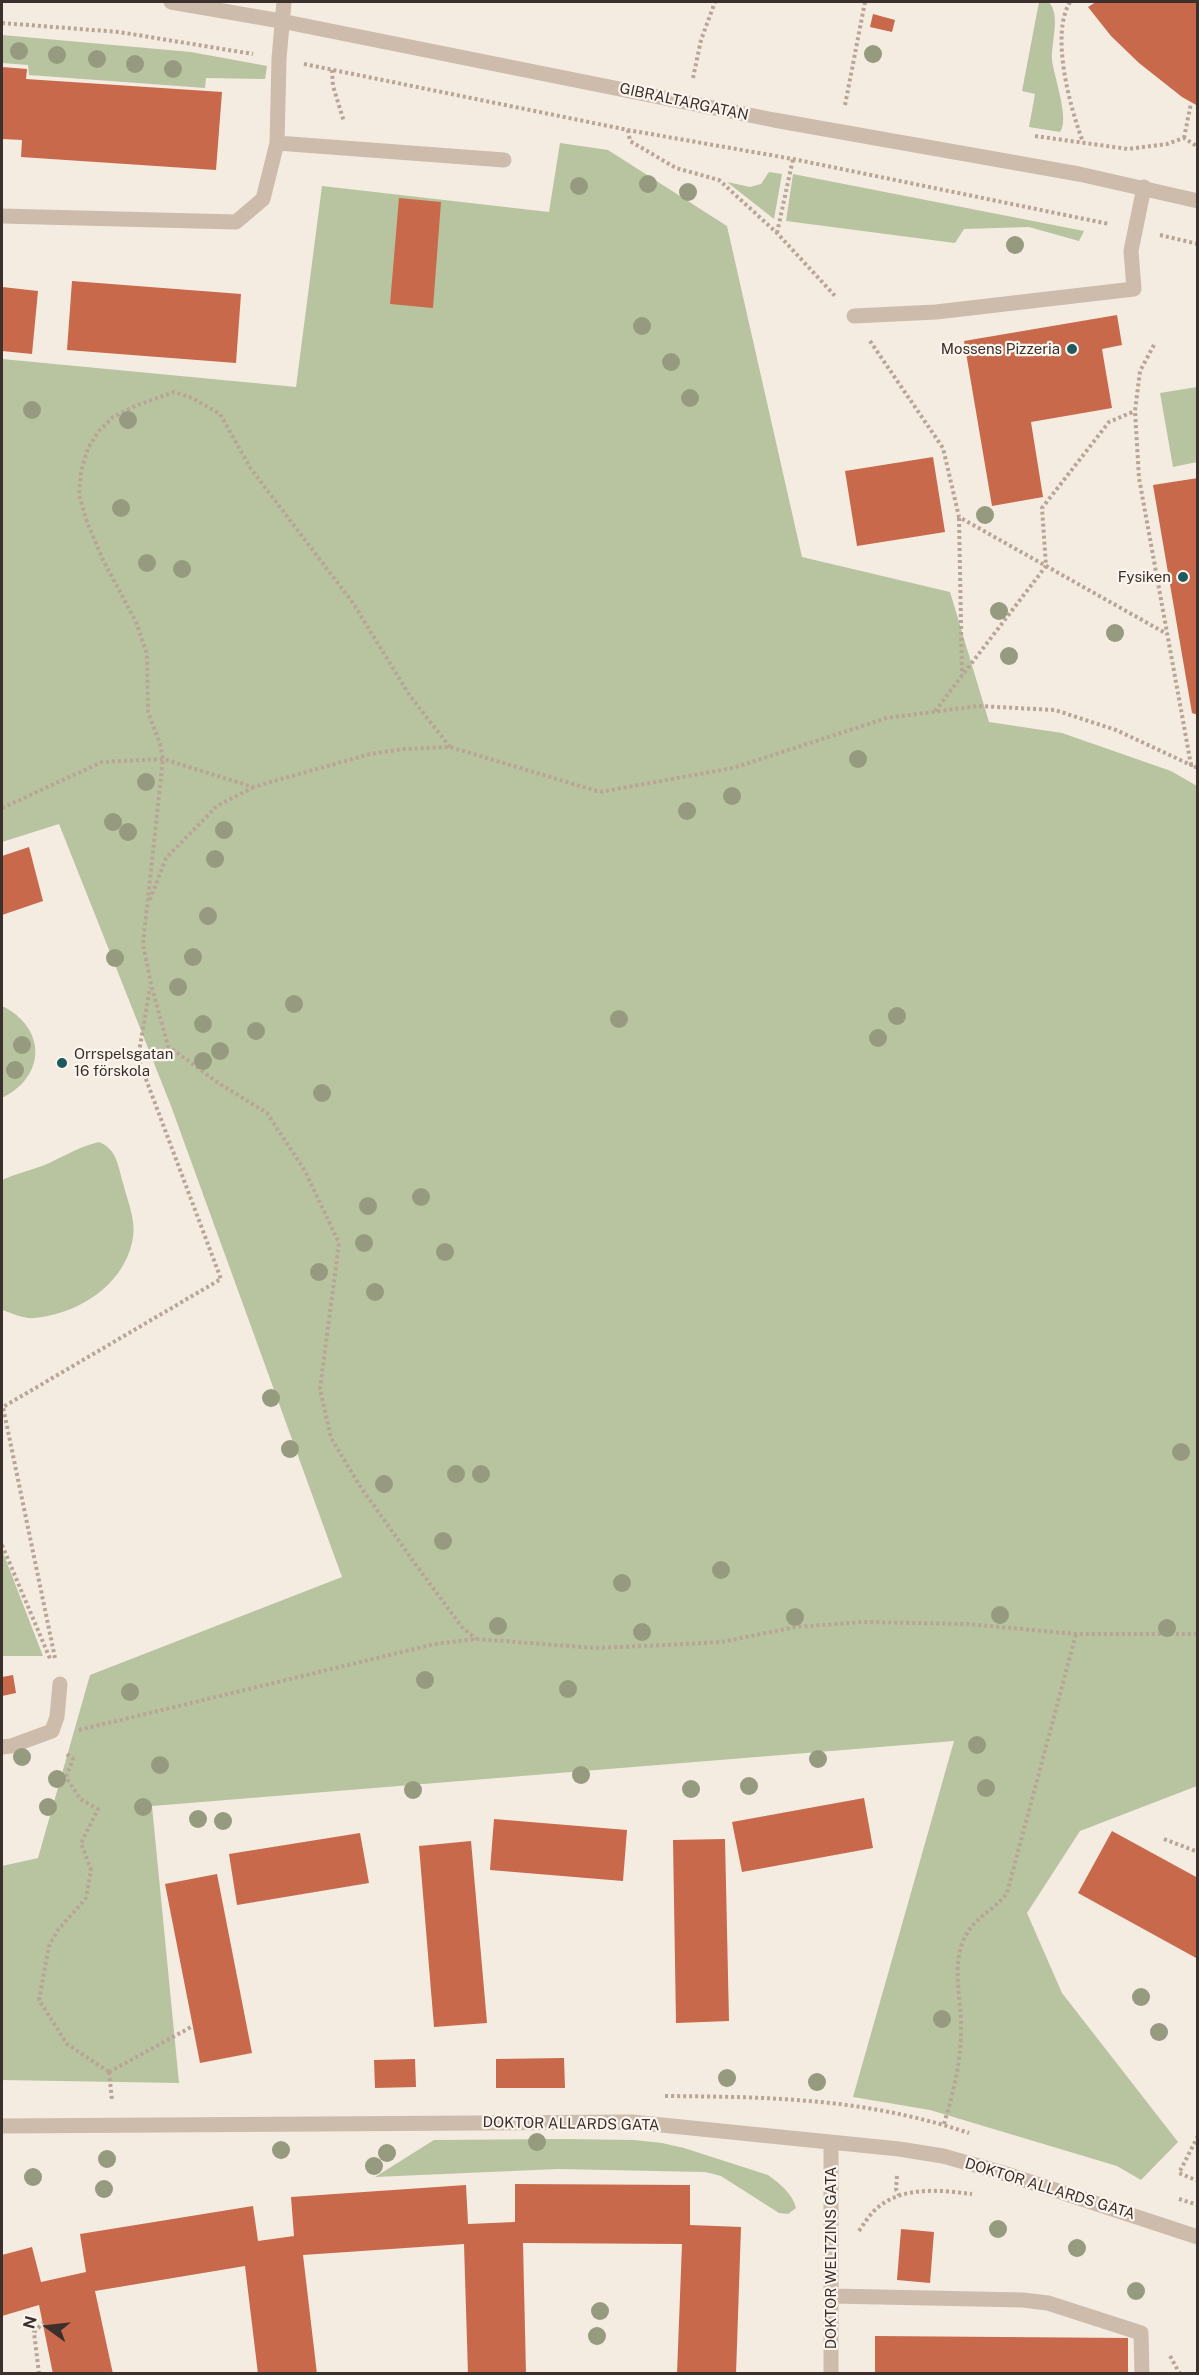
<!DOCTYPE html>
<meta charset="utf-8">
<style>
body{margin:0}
#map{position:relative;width:1199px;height:2375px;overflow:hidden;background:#f4ebe1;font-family:"Public Sans",sans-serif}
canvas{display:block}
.frame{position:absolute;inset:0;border:3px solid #3b302b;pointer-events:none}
.north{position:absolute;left:18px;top:2297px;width:60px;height:60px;-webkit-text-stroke:4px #fbf5ee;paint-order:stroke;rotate:285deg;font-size:16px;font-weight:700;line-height:24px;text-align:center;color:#3b302b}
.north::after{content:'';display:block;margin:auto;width:21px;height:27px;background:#3b302b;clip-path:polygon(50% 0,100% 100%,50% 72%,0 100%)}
</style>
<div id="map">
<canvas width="1199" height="2375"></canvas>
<div class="frame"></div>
<div class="north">N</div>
</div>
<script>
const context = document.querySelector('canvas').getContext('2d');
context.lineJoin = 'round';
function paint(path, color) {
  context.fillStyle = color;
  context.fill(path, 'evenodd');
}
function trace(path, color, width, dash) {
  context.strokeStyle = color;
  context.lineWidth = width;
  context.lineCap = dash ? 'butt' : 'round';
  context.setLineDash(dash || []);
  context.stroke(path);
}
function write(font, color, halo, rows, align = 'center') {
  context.font = font + ' "Public Sans",sans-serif';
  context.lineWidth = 4.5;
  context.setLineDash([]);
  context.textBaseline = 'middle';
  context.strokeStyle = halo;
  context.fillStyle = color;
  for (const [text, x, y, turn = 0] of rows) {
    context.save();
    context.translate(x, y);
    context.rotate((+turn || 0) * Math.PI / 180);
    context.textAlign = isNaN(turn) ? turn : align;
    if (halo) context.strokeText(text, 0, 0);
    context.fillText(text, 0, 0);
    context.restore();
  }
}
const green = new Path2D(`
 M1039,2H1049C1061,17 1051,41 1052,60C1054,77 1070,120 1060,132L1029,127L1035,94L1022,91Z
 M2,35L191,52L267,66L265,79L206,78L205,88L29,75L28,65L2,63Z
 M560,143L608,150L727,226L802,557L950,592L989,722L1062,733L1171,771L1197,786V1786L1080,1831L1027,1913L1062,1993L1178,2142L1141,2180L1117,2166L930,2110L853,2097L954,1741L152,1806L179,2083L2,2080V1866L38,1858L90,1675L342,1577L171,1106L59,824L2,842V359L296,387L322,186L549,212Z
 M769,172L782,174L774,219L727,182L750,187L761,184Z
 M793,174L1084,231L1079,241L1029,227L964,229L955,243L786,221Z
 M1197,387V462L1173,467L1160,393Z
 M2,1006C46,1027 47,1076 2,1098Z
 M99,1142C117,1149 118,1166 123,1183C127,1199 136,1220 133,1237C126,1284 79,1314 34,1318C25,1319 13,1314 3,1310L2,1308V1180C15,1174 28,1171 42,1166C62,1158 77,1147 99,1142Z
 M2,1550L43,1656H2Z
 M563,2139L634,2140L662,2143L684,2148L768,2175C779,2183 793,2194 796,2208L788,2214L779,2213L721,2176L705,2172L558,2169L375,2177L434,2140Z`);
const building = new Path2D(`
 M1096,2H1198V106L1182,97L1139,63L1111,36L1088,7Z
 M873,14L895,20L892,32L870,27Z
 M2,67L27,69L26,79L222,92L216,170L21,157L22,140L2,139Z
 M399,198L441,202L433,308L390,304Z
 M72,281L241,294L236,363L67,350Z
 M2,287L38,291L32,354L2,351Z
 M1117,315L1122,345L1102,349L1112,408L1031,422L1043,497L992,506L964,341Z
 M933,457L945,532L857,546L845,471Z
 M1198,478V715L1192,713L1153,485Z
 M29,847L43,901L2,915V856Z
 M13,1675L16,1693L2,1696V1677Z
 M864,1798L873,1848L742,1872L732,1822Z
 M494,1819L627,1830L623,1881L490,1870Z
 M1112,1831L1198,1878V1959L1078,1893Z
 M360,1833L369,1883L237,1905L229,1854Z
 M725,1839L729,2021L676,2023L673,1840Z
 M471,1841L487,2023L434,2027L419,1846Z
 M217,1874L252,2053L200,2063L165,1884Z
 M564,2058L565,2088H496V2059Z
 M415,2059L416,2087L375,2088L374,2060Z
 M515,2184L690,2185V2225L741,2227L736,2374H677L682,2244L523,2243L526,2374H468L464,2244L303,2255L317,2374H258L245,2266L95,2291L113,2374H53L39,2305L2,2316V2255L32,2247L41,2282L86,2272L80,2234L253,2206L258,2241L294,2236L291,2197L466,2185L468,2224L515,2222Z
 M901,2229L934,2232L930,2283L897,2280Z
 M875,2336L1128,2338V2374H875Z`);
const path = new Path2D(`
 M1070,2C1050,34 1070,108 1083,142
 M2,23L119,32L253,54
 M304,64L628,130L793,159L1109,224
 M332,70L333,86L344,122
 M693,78L701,40L715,2
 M845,105L865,2
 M628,130L630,141L676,168L719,180L777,233L836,297
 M1035,136L1128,149L1167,144L1184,138L1198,147
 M1184,138L1191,103
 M777,233L793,159
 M1160,235L1198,244
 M870,341L943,448L959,517L1167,634
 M1154,345L1140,371L1135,411L1139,478L1191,765L1198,768
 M959,518L962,675
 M935,711L1046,566L1042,508L1109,422L1135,411
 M450,747L410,696L353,603L251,469L220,414L192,398L174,392L135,406L113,417L99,431L88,448L81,471L79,495L87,522L103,560L136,622L147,654L148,712L160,744L163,759L143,944L151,984L168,1046L220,1084L267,1113L305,1171L339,1243L320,1389L331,1438L360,1486L416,1565L462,1627L476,1639
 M2,808L102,762L163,759L253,787L370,754L403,749L450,747L600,792L733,768L887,718L978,706L1055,710L1116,730L1191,765L1198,764
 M150,900L166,858L217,806L252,788
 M2,1545L51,1661
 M55,1658L3,1407L221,1279L138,1058L150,987
 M79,1730L435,1644L476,1639L595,1648L667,1645L721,1642L796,1627L862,1622L968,1624L1076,1634H1198
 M67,1754L73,1759L66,1777L80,1799L98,1809L81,1843L91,1870L86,1898L58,1930L49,1946L39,2000L67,2044L109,2072
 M1164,1839L1198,1852
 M109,2072L193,2026
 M109,2072L112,2100
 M665,2096C773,2097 864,2098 969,2133
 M944,2124C953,2093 961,2063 961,2030C962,1999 950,1964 966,1935C976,1916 995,1910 1007,1893L1076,1634
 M1198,2136L1179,2173L1198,2181
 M897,2176L896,2189L899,2195
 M1179,2199L1198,2205
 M859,2231C864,2224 868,2217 873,2212C899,2185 939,2190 972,2194
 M1170,2356L1180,2374
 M39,2374L34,2332L43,2323`);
const minor = new Path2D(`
 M171,2L281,21L774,120L1079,174L1198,201
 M277,143L504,160
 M2,216L236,222L263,199L277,143L279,59L284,2
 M854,316L936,312L1134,289L1131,251L1144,187
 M2,1747L11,1746L52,1731L57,1717L60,1684
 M2,2126L632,2122L899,2149L943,2156L1000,2172L1198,2237
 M832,2296L1023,2300L1048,2303L1141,2333L1142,2374
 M831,2374V2142`);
const trees = [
 [19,51],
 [873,54],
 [57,55],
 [97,59],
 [135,64],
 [173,69],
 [648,184],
 [579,186],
 [688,192],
 [1015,245],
 [642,326],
 [671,362],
 [690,398],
 [32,410],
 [128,420],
 [121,508],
 [985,515],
 [147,563],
 [182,569],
 [999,611],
 [1115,633],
 [1009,656],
 [858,759],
 [146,782],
 [732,796],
 [687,811],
 [113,822],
 [224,830],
 [128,832],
 [215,859],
 [208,916],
 [193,957],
 [115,958],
 [178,987],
 [294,1004],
 [897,1016],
 [619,1019],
 [203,1024],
 [256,1031],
 [878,1038],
 [22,1045],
 [220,1051],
 [203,1061],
 [15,1070],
 [322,1093],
 [421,1197],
 [368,1206],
 [364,1243],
 [445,1252],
 [319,1272],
 [375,1292],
 [271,1398],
 [290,1449],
 [1181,1452],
 [456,1474],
 [481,1474],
 [384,1484],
 [443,1541],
 [721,1570],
 [622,1583],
 [1000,1615],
 [795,1617],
 [498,1626],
 [1167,1628],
 [642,1632],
 [425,1680],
 [568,1689],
 [130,1692],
 [977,1745],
 [22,1757],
 [818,1759],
 [160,1765],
 [581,1775],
 [57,1779],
 [749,1786],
 [986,1788],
 [691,1789],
 [413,1790],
 [48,1807],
 [143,1807],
 [198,1819],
 [223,1821],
 [1141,1997],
 [942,2019],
 [1159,2032],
 [727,2078],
 [817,2082],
 [537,2142],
 [281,2150],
 [387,2153],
 [107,2159],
 [374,2166],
 [33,2177],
 [104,2189],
 [998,2229],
 [1077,2248],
 [1136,2291],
 [600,2311],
 [597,2336]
];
const markers = [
 [1072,349,6,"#1f5a5e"],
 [1183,577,6,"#1f5a5e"],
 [62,1063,6,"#1f5a5e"]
];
const streetNames = [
 ["GIBRALTARGATAN",684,102,12],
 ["DOKTOR ALLARDS GATA",571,2124,1],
 ["DOKTOR ALLARDS GATA",1050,2189,17],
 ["DOKTOR WELTZINS GATA",831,2258,-90]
];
const poiNames = [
 ["Mossens Pizzeria",1060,349],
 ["Fysiken",1171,577],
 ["Orrspelsgatan",74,1054,"left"],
 ["16 förskola",74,1071,"left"]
];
paint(green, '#b8c4a0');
paint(building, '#c8694b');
trace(path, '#b9a596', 4, [3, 3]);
trace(minor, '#cdbbac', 15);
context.fillStyle = '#969b7f';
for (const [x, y] of trees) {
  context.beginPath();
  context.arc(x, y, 9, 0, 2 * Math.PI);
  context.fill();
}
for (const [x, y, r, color] of markers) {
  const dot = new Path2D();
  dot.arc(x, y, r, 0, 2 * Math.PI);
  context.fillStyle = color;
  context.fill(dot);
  trace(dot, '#fbf5ee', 2);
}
write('15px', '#3b302b', '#fbf5ee', streetNames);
write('15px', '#3b302b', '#fbf5ee', poiNames, 'right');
</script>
